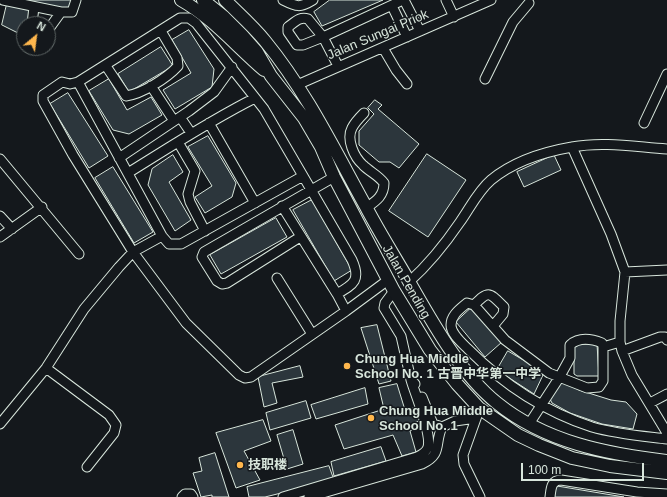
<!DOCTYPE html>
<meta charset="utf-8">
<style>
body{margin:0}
#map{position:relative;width:667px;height:497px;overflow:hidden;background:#14181c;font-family:Arial,sans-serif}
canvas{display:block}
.north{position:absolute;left:16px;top:16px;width:40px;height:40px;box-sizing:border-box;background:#14181c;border:1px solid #626a69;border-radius:50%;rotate:29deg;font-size:11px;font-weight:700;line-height:16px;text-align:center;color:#d8e6dc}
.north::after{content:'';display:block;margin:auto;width:14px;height:18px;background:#ffb74d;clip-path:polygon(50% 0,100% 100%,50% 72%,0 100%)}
.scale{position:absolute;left:521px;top:463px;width:123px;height:18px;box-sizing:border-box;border:2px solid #d8e6dc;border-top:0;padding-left:5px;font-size:12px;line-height:14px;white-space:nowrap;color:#d8e6dc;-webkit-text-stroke:3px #14181c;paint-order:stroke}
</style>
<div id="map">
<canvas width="667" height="497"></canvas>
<div class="north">N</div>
<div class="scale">100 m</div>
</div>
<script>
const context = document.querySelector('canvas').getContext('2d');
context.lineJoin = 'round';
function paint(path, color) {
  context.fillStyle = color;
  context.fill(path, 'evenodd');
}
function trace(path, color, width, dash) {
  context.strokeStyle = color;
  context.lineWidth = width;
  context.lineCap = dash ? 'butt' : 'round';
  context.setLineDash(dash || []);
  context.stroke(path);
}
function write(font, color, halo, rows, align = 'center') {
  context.font = font + ' Arial,"Noto Sans SC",sans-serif';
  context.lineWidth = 3;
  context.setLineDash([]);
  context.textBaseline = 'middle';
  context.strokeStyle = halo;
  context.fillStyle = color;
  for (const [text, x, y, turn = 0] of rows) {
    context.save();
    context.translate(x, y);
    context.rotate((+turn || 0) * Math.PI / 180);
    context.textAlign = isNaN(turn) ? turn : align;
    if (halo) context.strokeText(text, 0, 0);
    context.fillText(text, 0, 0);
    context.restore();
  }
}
const building = new Path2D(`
 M19,0H72L69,11Z
 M330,0H383L322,26L314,12Z
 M7,4L27,8L31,13L28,24H24V36L2,25Z
 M189,30L214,69L212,87L175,109L163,90L191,73L172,40Z
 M161,47L173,66L129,92L118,74Z
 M109,79L127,110L151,97L162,115L129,134L113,130L89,91Z
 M68,93L108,156L89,168L50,104Z
 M375,100L382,105L378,109L419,144L399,168L390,162H379L359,145V131L374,114L368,108Z
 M208,136L236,183L232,197L205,213L195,197L212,186L188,147Z
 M427,154L466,180L428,237L389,211Z
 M173,155L183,172L169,182L191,220L175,231L148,185L152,169Z
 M554,155L561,170L524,187L517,172Z
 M113,167L153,232L134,243L95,178Z
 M312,200L352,270L334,281L293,210Z
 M276,218L287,237L221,274L210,255Z
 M470,309L475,310L502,342L485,357L456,322Z
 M377,325L391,381L379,384L361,328Z
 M597,344L599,376H577L574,374V345Z
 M508,351L542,371L543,375L534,394L497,370Z
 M300,366L303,377L272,383L277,403L264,407L258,377Z
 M563,381L579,390L611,400L626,402L637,414L633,429L602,424L570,413L552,403L550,399L559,383Z
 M397,384L405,410L418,407L422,420L411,424L412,430L410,431L416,452L402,456L393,435L344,449L335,425L384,409L379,388Z
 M365,388L368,404L316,419L311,405Z
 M306,401L311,418L270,430L266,413Z
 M263,420L271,441L244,451L260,480L236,488L216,433Z
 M293,430L303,464L287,469L277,435Z
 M381,447L386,461L334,476L331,462Z
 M215,453L229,497H212V495L201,497L193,473L202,471L199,458Z
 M329,466L334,480L265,497H249L247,487Z
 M557,486L624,497H553L554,489Z`);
const minor = new Path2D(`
 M3,0L61,12H72L76,0
 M283,0C297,7 300,8 313,0
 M404,0L420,31
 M446,0L454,17
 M392,6L407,37
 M32,24L34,7
 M48,30L61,12
 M383,48L396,70L407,84
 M106,66L126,96C142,94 167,78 178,66L177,58L161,31
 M338,66L323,37L308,19C300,16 295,22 288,27V32L297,45H303L323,37L403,0
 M485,79L513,22L529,3
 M78,82L70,84L62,82L43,95V101L73,155L133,252L186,323L239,375L245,378L251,377L346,311L388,280
 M297,85L491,0
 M151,86L174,121
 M364,113C360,117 355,122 352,128C346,139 354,157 363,165C370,172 378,175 384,183C384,196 376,201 366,208
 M180,117L191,133
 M209,123L255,203
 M644,123L667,74
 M178,142L195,171L188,194L190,202L205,231
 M667,149C636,147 603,141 572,147L611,234L625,272L620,321V342L622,351L632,375L667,433
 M119,158L189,111L214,92L232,67
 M0,159L79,254
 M128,173C170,147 211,120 255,98
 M303,176L181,244H169L162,236L78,82L180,18H189L196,23L264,109L352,260C361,280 354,284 337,294
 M282,206L337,294L346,311
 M0,216L12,229
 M0,237L42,207
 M300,237L227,283L222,284L217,281L202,257L204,252L334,177
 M625,272L667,270
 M277,278L312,334
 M409,282C429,264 445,244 460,222C470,208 478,191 491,180C514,161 543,152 572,147
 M394,291L385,303L384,308L401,336L411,380L415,384
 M474,305C489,290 489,292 504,307L503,314L493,326
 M620,342L603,347V381L599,387L587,388L549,373L505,340L474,305L467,303C460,309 451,315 451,325C451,334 462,343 468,349C504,385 543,411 592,427C616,434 642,436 667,439
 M622,351L660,337H665L667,340
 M46,368L109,415L116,425L114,433L87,467
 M422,397L433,424L442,427
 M650,403L667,394
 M478,413L463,455L464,464L480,497
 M0,424L46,368L84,309L119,267L133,252L162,236
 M529,424L559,378L570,358V345C579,337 592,339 602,343L603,347
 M182,497L185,494H191L193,497
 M283,497L417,457C421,455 427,451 428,447C432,434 415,394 411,380
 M309,497L422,464C443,454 434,444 442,427L455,421L476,418
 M550,497C551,489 551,480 561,480L637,492L667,494`);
const major = new Path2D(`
 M181,0C213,18 236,46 264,70
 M203,0L224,17L242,35L257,52L271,76L304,118L321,147L334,177L394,291L430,350L457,384L479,408L518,435L539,445L572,458L610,466L667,473
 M225,0C238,13 253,26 265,41C306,91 334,149 365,205C378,230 393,254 407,278C430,318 460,374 497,403C545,442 607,454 667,461`);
const markers = [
 [347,366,4,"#ffb74d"],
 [371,418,4,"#ffb74d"],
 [240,465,4,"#ffb74d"]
];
const streetNames = [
 ["Jalan Sungai Priok",378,35,-23],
 ["Jalan Pending",406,282,60]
];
const poiNames = [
 ["Chung Hua Middle",355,359],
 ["School No. 1 古晋中华第一中学",355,374],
 ["Chung Hua Middle",379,411],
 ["School No. 1",379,426],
 ["技职楼",248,465]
];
paint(building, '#2c363c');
trace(building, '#d8e6dc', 1);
trace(minor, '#d8e6dc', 11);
trace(major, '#d8e6dc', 14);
trace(minor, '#14181c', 9);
trace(major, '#14181c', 12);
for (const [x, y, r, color] of markers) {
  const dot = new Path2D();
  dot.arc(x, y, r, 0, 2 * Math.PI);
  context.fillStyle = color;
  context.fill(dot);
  trace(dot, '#14181c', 1.5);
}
write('13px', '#d8e6dc', '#14181c', streetNames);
write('bold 13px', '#d8e6dc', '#14181c', poiNames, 'left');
</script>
